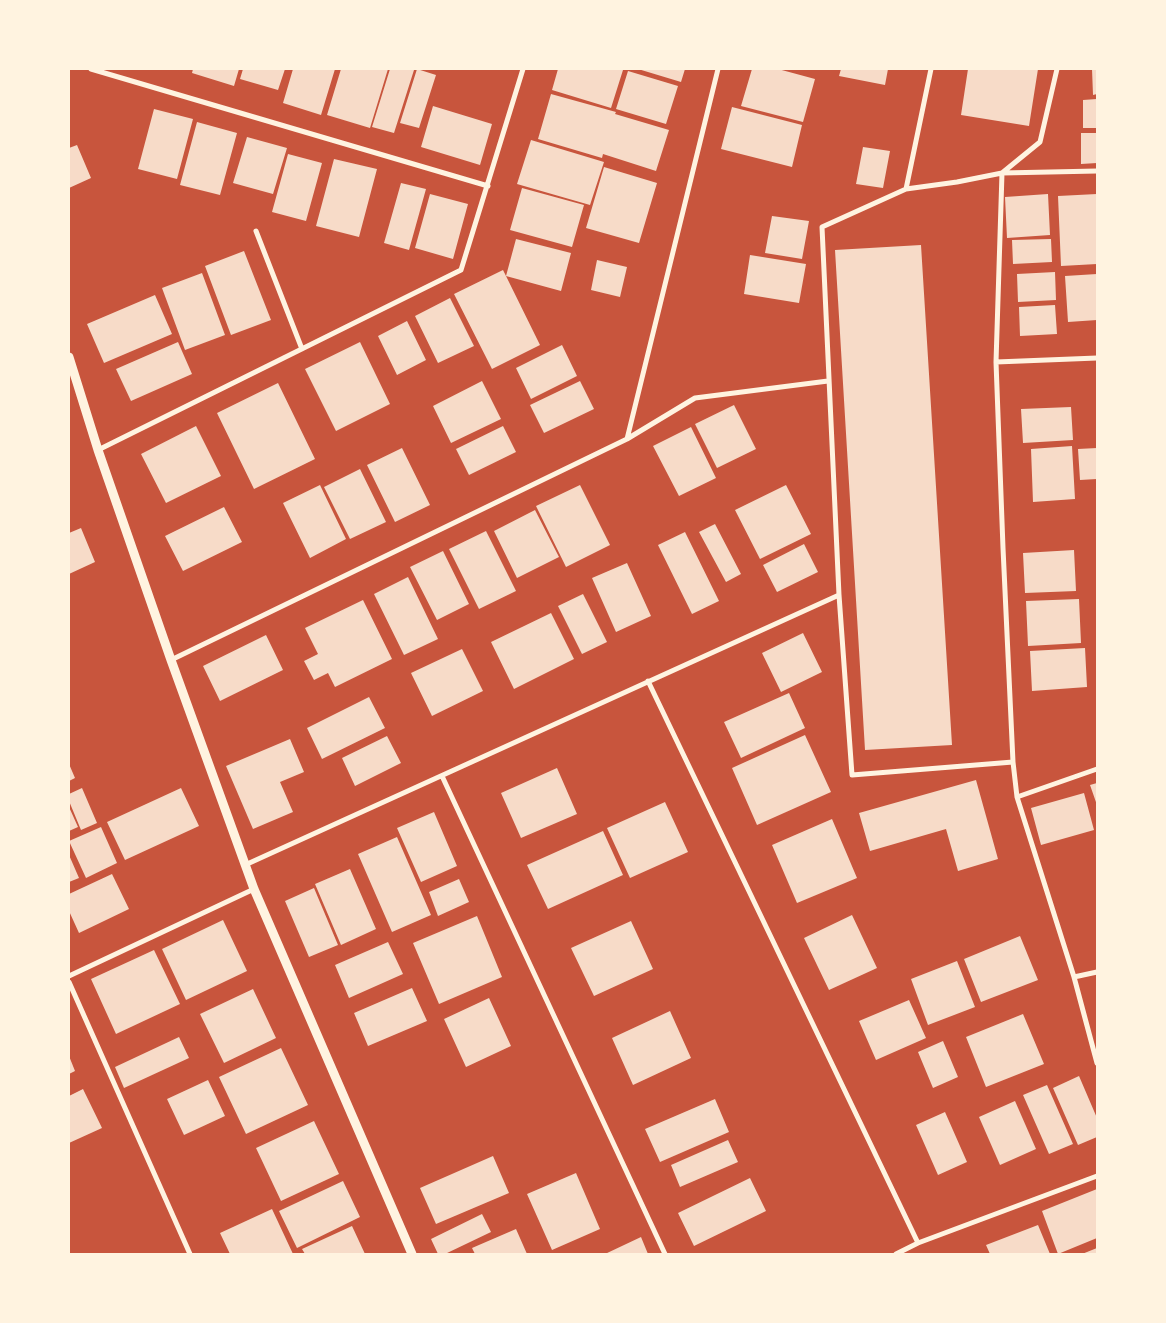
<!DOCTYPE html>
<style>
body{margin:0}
#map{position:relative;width:1166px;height:1323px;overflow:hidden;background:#c8553d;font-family:Poppins,sans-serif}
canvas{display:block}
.frame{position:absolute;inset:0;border:70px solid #fff3e0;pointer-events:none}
</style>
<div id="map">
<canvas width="1166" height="1323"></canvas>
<div class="frame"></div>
</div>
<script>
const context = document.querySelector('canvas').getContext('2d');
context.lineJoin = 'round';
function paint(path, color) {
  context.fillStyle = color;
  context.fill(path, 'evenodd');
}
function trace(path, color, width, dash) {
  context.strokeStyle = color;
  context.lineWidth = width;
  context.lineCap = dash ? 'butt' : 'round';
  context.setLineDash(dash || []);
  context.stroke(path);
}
const building = new Path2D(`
 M193,69H239L234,86L192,73Z
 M243,69H285L278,90L240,79Z
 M293,69H335L321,115L283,103Z
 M341,69H388L370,128L327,115Z
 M390,69H410L414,70L394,133L372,127Z
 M417,69L436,75L419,128L400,123Z
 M558,69H618L623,70L611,108L552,90Z
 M638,69H685L681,82Z
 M752,69H778L815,79L803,122L741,106Z
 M841,69H888L885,85L839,76Z
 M968,69H1038L1029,126L961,115Z
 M1092,69H1097V94L1093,95Z
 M628,71L678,86L666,124L616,109Z
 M551,94L616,112L615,114L669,130L656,171L603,154L602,158L538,139Z
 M1097,99V128H1083V100Z
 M433,106L492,124L480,165L421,147Z
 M732,107L802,125L792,167L721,149Z
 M154,109L193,119L177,179L138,169Z
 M197,122L237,133L220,195L180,185Z
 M1081,133H1097V163L1081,164Z
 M247,137L287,148L273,194L233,183Z
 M531,140L604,162L590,205L517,184Z
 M77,145L91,178L69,188V148Z
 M863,147L890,151L883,188L856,184Z
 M288,154L322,163L306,221L272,212Z
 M334,159L377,169L359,237L316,226Z
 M604,167L657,183L639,243L586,228Z
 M401,183L426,189L409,250L384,243Z
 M522,188L584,205L572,247L510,230Z
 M430,194L468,204L453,259L415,248Z
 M1048,194L1050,235L1007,238L1005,197Z
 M1097,194V264L1061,266L1058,196Z
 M772,216L809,221L802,259L765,253Z
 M516,239L571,253L561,291L506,276L540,345L492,369L454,294L503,270L506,276Z
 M1051,239L1052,262L1013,264L1012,240Z
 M921,245L952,745L865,750L835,250Z
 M244,251L271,320L231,335L205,266Z
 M750,255L806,264L799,303L744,294Z
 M597,260L627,267L620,297L591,290Z
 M1055,272L1056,300L1018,302L1017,274Z
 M202,273L225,335L185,350L162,288Z
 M1097,274V320L1068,322L1065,276Z
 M155,295L172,334L104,363L87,324Z
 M450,298L474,346L438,363L415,316Z
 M1055,305L1057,334L1020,336L1019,307Z
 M407,321L426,360L397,375L378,336Z
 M178,342L192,374L131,401L116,369Z
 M360,342L390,404L336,431L305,369Z
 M562,345L577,376L531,399L516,368Z
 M482,381L501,419L451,443L433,406Z
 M580,381L594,409L544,433L530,405Z
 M278,383L315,459L254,489L217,413Z
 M734,405L756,449L717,468L695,424Z
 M1071,407L1073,440L1023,443L1021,409Z
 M196,426L221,476L166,503L141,454Z
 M503,426L516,452L469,475L456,449Z
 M691,427L716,478L679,496L653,446Z
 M1072,446L1075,499L1033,502L1031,449Z
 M402,448L430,505L395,522L367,465Z
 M1097,448V479L1080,480L1078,449Z
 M360,469L386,522L350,539L324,487Z
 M320,485L346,539L310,558L283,503Z
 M580,485L610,545L566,567L536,506Z
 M786,485L811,534L760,559L735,510Z
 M224,507L242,542L183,571L165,536Z
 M535,510L559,557L517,578L494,531Z
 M715,524L741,574L726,582L699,532Z
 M81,528L95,562L69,574V533Z
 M486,531L516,591L479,609L449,549Z
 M685,532L719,601L692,614L658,545Z
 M804,544L818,572L777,592L763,565Z
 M1074,550L1076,591L1025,593L1023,553Z
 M443,551L469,604L437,620L410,567Z
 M627,563L651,616L616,632L592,578Z
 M408,577L438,639L404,655L374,594Z
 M583,594L607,642L582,654L558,606Z
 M1079,599L1081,643L1028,646L1026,601Z
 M363,600L392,659L335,687L328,673L314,680L304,661L318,654L305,628Z
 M551,613L574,659L514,689L491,642Z
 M803,633L822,672L781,692L762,653Z
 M266,635L283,670L220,701L203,666Z
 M1085,648L1087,687L1032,691L1030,651Z
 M462,649L483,691L432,716L411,673Z
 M789,693L805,728L741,758L724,722Z
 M369,697L385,728L322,759L307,728Z
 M805,735L831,792L757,825L732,768Z
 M387,736L401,763L355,786L342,758Z
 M290,739L304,772L280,782L293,812L253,829L226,766Z
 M69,764L75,778L69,781Z
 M557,768L577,814L521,838L501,793Z
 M976,780L998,859L958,871L946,829L870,851L859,813Z
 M1097,783V805L1090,785Z
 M82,788L97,823L81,830L69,801V794Z
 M181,788L199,826L125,860L107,822Z
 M1084,793L1094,830L1041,845L1031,808Z
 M665,802L688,852L630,878L607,828Z
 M69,807L78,827L69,831Z
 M434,812L457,866L421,882L397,828Z
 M832,819L857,878L797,903L772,845Z
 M101,827L117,863L86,878L69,841Z
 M603,831L623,875L548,909L527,865Z
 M397,837L431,915L392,932L358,854Z
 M69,855L79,878L69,882Z
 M350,869L376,929L341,945L315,884Z
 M112,874L129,909L79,933L69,911V894Z
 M459,879L469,902L438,916L429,892Z
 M314,888L338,945L309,957L285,901Z
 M852,915L877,968L829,990L804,938Z
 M477,916L502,977L439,1004L413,943Z
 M223,920L247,971L186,1000L162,949Z
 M631,921L653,969L594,996L571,948Z
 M1020,936L1038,980L981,1002L964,959Z
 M388,942L403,974L349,998L335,965Z
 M154,950L180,1004L116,1034L91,979Z
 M957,961L975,1007L928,1025L911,979Z
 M412,988L427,1021L368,1046L354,1013Z
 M253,989L276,1038L224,1063L200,1014Z
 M489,998L511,1046L466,1067L444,1019Z
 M909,1000L926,1038L876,1060L859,1021Z
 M670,1011L691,1058L633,1085L612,1038Z
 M1023,1014L1044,1064L986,1087L966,1037Z
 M179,1037L189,1058L124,1088L115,1067Z
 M943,1041L958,1077L933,1088L918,1052Z
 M281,1048L308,1105L246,1134L219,1077Z
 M69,1056L75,1071L69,1074Z
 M1079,1076L1097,1118V1137L1078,1145L1053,1088Z
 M208,1080L225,1116L184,1135L167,1099Z
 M1047,1085L1073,1144L1049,1154L1023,1095Z
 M83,1089L102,1128L69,1143V1096Z
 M715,1099L729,1132L660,1162L645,1129Z
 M1015,1101L1036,1149L1000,1165L979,1117Z
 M945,1112L967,1162L938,1175L916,1125Z
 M314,1121L339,1174L281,1201L256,1148Z
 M728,1140L738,1162L680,1187L671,1165Z
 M493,1156L509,1193L436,1224L420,1188Z
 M576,1173L600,1229L552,1250L527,1194Z
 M750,1178L766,1211L694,1246L678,1213Z
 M343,1181L360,1217L297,1248L279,1211Z
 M1097,1189V1238L1058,1254L1042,1211Z
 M272,1209L293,1254H230L220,1233Z
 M482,1214L491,1232L445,1254H438L431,1239Z
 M1038,1225L1050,1254H990L986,1245Z
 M352,1226L365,1254H305L302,1249Z
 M516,1229L527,1254H475L472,1248Z
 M641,1237L648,1254H605Z
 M1097,1248V1254H1082Z`);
const minor = new Path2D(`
 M91,69L488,186
 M1057,69L1040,142L1002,173L996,362L1003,548L1013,762L1017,797L1074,977L1097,1063
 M906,189L931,69
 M256,231L302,349
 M996,362L1097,358
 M627,439L718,69
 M98,450L461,270L523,69
 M171,660L627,439L695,398L828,381
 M648,681L918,1243
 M1013,762L852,775L839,595L822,227L906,189L957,182L1002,173L1097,171
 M442,776L665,1254
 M1017,797L1097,769
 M245,865L839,595
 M69,976L254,889
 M1074,977L1097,972
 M69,982L190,1254
 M896,1254L918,1243L1097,1176`);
const tertiary = new Path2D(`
 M69,357L98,450L171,660L254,889L412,1254`);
paint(building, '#f7dbc8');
trace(minor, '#fff3e0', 5);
trace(tertiary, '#fff3e0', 9);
</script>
